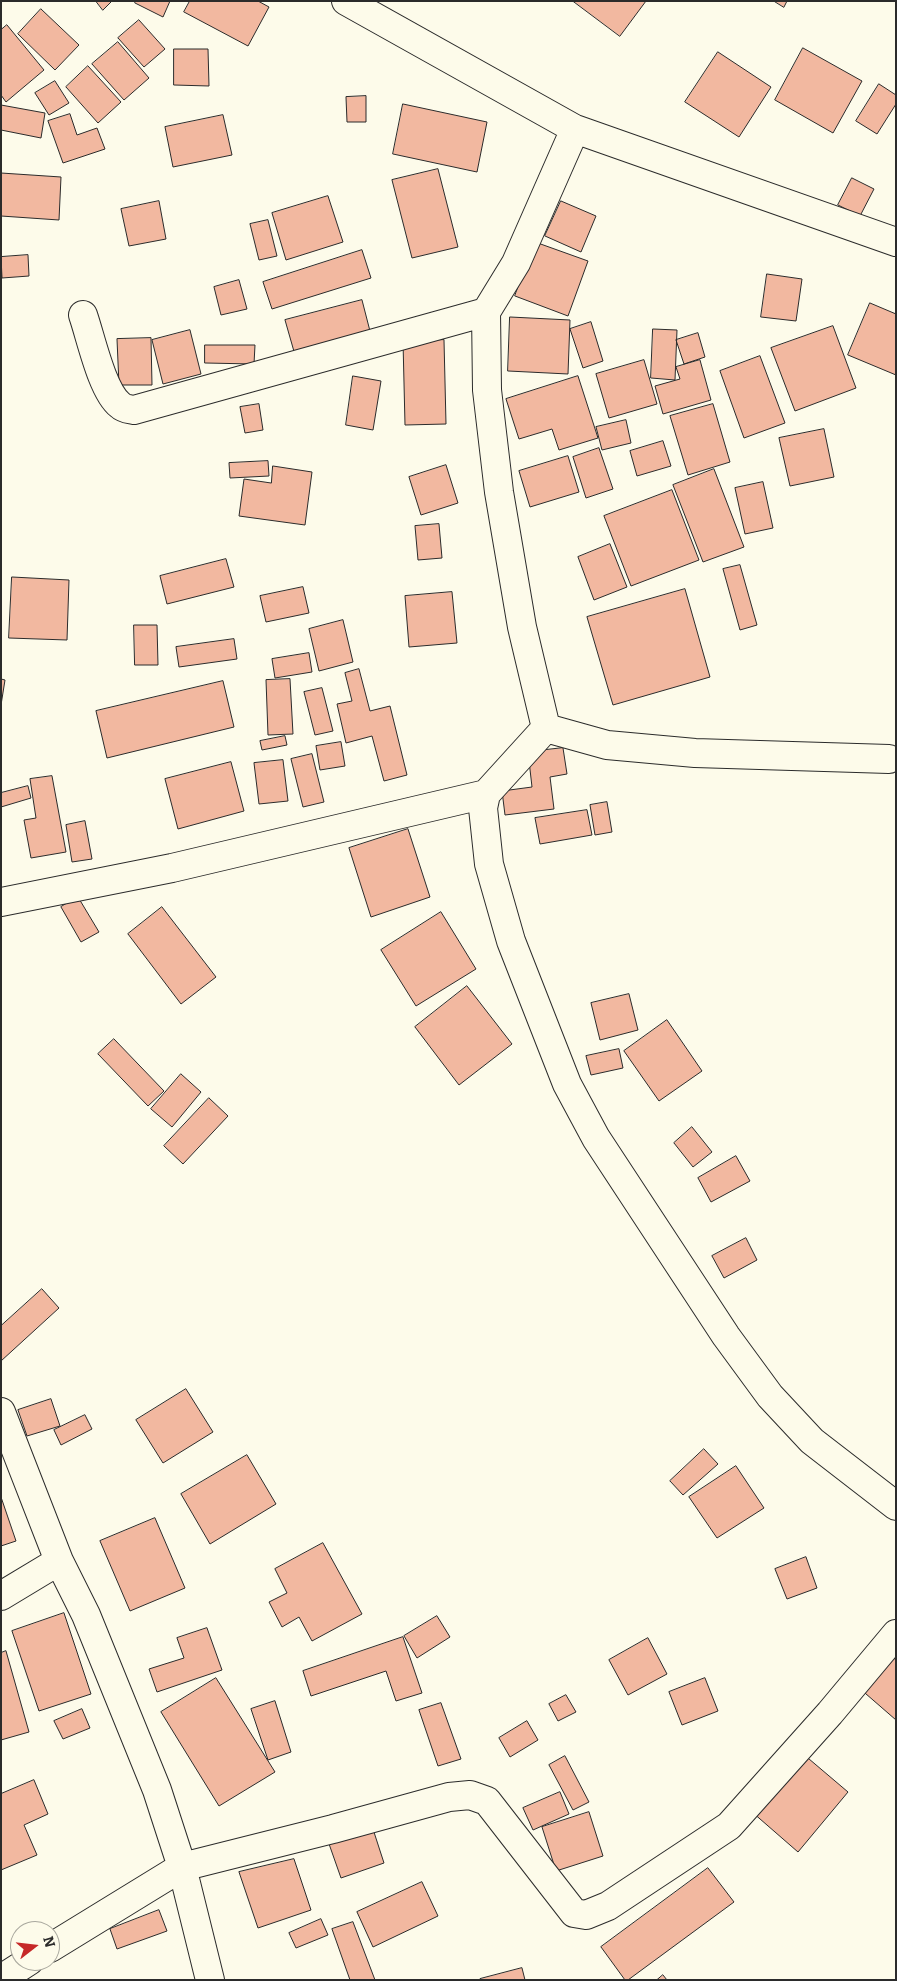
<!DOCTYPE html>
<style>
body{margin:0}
#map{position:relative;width:897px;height:1981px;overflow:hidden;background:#fdfbea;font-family:Bitter,serif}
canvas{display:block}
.frame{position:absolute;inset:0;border:2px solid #2b2b2b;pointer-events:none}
.north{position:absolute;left:10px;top:1921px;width:50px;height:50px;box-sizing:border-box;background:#fdfbea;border:1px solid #a9a89e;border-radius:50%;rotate:74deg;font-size:14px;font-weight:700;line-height:20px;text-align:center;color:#2b2b2b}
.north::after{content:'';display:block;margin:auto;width:18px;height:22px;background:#c62828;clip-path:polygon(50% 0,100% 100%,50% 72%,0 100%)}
</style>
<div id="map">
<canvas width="897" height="1981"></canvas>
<div class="frame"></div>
<div class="north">N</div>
</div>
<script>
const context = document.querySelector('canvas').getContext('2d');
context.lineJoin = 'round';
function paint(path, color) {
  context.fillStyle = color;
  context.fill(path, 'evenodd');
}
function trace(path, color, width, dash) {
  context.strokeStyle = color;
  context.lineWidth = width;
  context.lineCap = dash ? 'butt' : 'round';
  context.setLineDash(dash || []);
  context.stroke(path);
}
const building = new Path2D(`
 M96,1H112L103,10Z
 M136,1H170L163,17L135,3Z
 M190,1H258L269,7L248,46L184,12Z
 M573,1H646L620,36Z
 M774,1H787L784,7Z
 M41,9L79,45L55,70L18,34Z
 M139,20L165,49L144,67L118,38Z
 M7,25L44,70L6,102L1,95V30Z
 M118,42L149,78L124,100L92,64Z
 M803,48L862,81L833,133L775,100Z
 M174,49H208L209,86L174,85Z
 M718,52L771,87L739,137L685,102Z
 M88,66L121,102L98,123L66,87Z
 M55,81L69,103L49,115L35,93Z
 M879,84L896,95V104L877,134L856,121Z
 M366,96V122H347L346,97Z
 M403,104L487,122L477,172L393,154Z
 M1,105L45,113L41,138L1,130Z
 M70,114L77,135L97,128L105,149L63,163L48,121Z
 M223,115L232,155L173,167L165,127Z
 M438,169L458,247L412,258L392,180Z
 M1,173L61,177L59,220L1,216Z
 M852,178L874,189L860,216L838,205Z
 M328,196L343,242L286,260L272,213Z
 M159,201L166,239L129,246L121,209Z
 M561,201L596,216L581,252L545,236Z
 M268,220L277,256L259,260L250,224Z
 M535,242L588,261L568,316L515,296Z
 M362,250L371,278L272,309L263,282Z
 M28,255L29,276L2,278L1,257Z
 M767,274L802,279L796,321L761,317Z
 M239,280L247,309L221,315L214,287Z
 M362,300L371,335L295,355L285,320Z
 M870,303L896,314V375L848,355Z
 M510,317L570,320L568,374L508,371Z
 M591,322L603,361L583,368L570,329Z
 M833,326L856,388L795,411L771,348Z
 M653,329L677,330L675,380L651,378Z
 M190,330L201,374L163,384L152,340Z
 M698,333L705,357L684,364L676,340Z
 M151,338L152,385H119L117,339Z
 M444,340L446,424L405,425L403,341Z
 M205,345H255L254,364L205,363Z
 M760,356L785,423L744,438L720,371Z
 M644,360L657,404L609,418L596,374Z
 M700,360L711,400L663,414L655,386L680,379L676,367Z
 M353,376L381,381L373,430L346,425Z
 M578,376L598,438L559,450L552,429L519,439L506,399Z
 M259,404L263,430L245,433L240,407Z
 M713,404L730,462L688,475L670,416Z
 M626,420L631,443L602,450L596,427Z
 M824,429L834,477L790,486L779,438Z
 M663,441L671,466L637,476L630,451Z
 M599,448L613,489L586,498L573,457Z
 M568,456L579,492L530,507L519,471Z
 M268,461L269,476L230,478L229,463Z
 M446,465L458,503L421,515L409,477Z
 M273,466L312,472L305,525L239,516L244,479L271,483Z
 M714,469L744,547L703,562L673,485Z
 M763,482L773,528L745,534L735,488Z
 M672,490L699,560L631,586L604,516Z
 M439,524L442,558L418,560L415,526Z
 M610,544L627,587L594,600L578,557Z
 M226,559L234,587L167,604L160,576Z
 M740,565L757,625L740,630L723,569Z
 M12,577L69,580L67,640L9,638Z
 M303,587L309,613L266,622L260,596Z
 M685,589L710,677L613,705L587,617Z
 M452,592L457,643L409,647L405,596Z
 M343,620L353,662L319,671L309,629Z
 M134,625H157L158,665H135Z
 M234,639L237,659L179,667L176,647Z
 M309,653L312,672L275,678L272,659Z
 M359,669L370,711L390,706L407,775L384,781L372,736L346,743L337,704L352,701L345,673Z
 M1,679L5,680L1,705Z
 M290,679L293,734L268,735L266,680Z
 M223,681L234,727L107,758L96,711Z
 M322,688L333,731L315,735L304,692Z
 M285,736L287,745L262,750L260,741Z
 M341,742L345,766L320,770L316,746Z
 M563,748L567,774L550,777L554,809L505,815L502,791L532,787L528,752Z
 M312,754L324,802L303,807L291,759Z
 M283,760L288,801L259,804L254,763Z
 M231,762L244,811L178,829L165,779Z
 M52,776L66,852L31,858L24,820L36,818L30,779Z
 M28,786L31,798L1,807V793Z
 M607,802L612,832L595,835L590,805Z
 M587,810L592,835L540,844L535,818Z
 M85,821L92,859L72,862L66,825Z
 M408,829L430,897L371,917L349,848Z
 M78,897L99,932L81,942L61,907Z
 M162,907L216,977L181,1004L128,934Z
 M441,912L476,969L416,1006L381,950Z
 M467,986L512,1044L459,1085L415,1027Z
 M629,994L638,1030L600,1040L591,1003Z
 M667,1020L702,1071L659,1101L624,1051Z
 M114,1039L164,1091L148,1106L98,1054Z
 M619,1049L623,1068L591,1075L586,1056Z
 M181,1074L201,1092L172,1127L151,1109Z
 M209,1098L228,1116L183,1164L164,1146Z
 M692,1127L712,1152L693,1167L674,1143Z
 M736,1156L750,1181L711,1202L698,1178Z
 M746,1238L757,1260L724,1278L712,1256Z
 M42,1289L59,1308L1,1361V1326Z
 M186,1389L213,1432L163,1463L136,1420Z
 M51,1399L60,1426L27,1436L18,1410Z
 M85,1415L92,1429L61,1445L54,1430Z
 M704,1449L718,1464L683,1495L670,1481Z
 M247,1455L276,1504L210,1544L181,1494Z
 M736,1466L764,1508L717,1538L689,1497Z
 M1,1497L16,1541L1,1546Z
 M155,1518L185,1588L130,1611L100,1541Z
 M323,1543L362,1614L312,1641L299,1617L282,1627L269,1602L287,1593L275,1569Z
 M806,1557L817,1588L787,1599L775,1569Z
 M64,1613L91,1694L39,1711L12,1631Z
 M437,1616L450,1637L417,1658L404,1636Z
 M207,1628L222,1670L157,1692L149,1669L184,1658L177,1638Z
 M403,1637L422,1693L396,1701L386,1671L311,1696L303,1671Z
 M648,1638L667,1674L628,1695L609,1660Z
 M6,1651L29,1732L1,1740V1653Z
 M888,1653L896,1660V1720L858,1687Z
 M216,1678L275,1772L219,1806L161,1712Z
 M705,1678L718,1711L682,1725L669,1692Z
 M566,1695L576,1712L558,1721L549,1704Z
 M275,1701L291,1752L268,1760L251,1709Z
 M441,1703L461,1759L438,1766L419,1710Z
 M82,1709L90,1728L63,1739L54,1721Z
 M527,1721L538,1740L510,1757L499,1738Z
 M802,1753L848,1792L798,1852L752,1812Z
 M565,1756L589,1802L573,1810L549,1765Z
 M34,1780L48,1814L24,1825L37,1855L1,1870V1794Z
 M560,1792L569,1814L533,1830L523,1808Z
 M589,1812L603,1856L556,1871L542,1827Z
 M372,1826L384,1863L341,1878L328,1841Z
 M294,1859L311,1910L258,1928L239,1872Z
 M708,1868L734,1902L628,1980H625L601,1947Z
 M422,1882L438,1916L373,1947L357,1912Z
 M159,1910L167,1931L117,1949L110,1929Z
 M321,1919L328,1935L296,1948L289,1933Z
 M353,1922L375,1980H350L332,1929Z
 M522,1968L525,1980H480V1979Z
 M663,1975L667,1980H657Z`);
const minor = new Path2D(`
 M346,1L575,129L896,242
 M575,129L516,263L486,312L487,390L499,492L522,627L546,728L486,794L483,808L489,864L511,941L567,1084L596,1138L726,1336L770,1396L812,1441L896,1506
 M83,315C91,338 102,391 120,405C124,409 129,409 134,410L486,312
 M546,728L607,745L695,753L889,759
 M1,902L172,868L486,794
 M1,1412L59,1561L86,1615L157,1790L182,1867L210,1980
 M1,1596L59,1561
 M50,1948L182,1867L333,1829L449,1797L470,1795L487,1801L574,1913L586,1915L608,1906L729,1826L830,1713L896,1634
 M1,1979L29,1961`);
paint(building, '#f2b8a0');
trace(building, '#2b2b2b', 1);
trace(minor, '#2b2b2b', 30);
trace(minor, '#fdfbea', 28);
</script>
